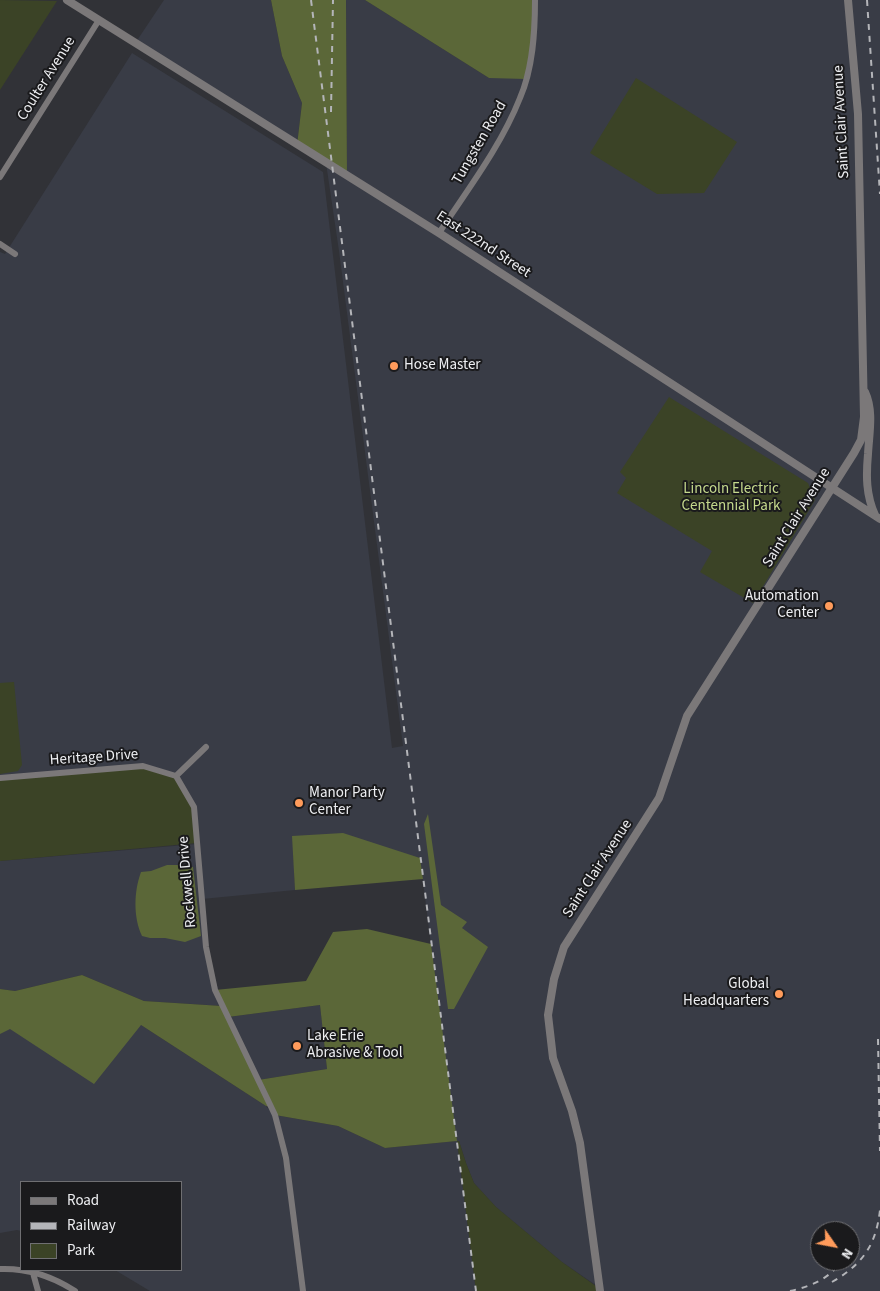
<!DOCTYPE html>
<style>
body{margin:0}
#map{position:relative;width:880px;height:1291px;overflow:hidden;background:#313237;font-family:"Source Sans 3",sans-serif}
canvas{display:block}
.legend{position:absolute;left:20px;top:1181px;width:162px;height:90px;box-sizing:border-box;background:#1a1a1c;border:1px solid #6f6f72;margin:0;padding:6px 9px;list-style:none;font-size:15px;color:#eeeff2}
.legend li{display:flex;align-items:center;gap:10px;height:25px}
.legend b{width:25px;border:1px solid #6f6f72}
.north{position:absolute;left:810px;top:1221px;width:50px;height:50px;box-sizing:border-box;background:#1a1a1c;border:1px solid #6f6f72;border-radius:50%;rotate:123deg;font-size:14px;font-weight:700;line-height:20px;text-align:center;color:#eeeff2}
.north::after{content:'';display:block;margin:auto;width:18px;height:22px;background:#ff9b5b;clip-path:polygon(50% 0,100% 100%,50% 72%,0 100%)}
</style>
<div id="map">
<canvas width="880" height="1291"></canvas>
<ul class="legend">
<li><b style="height:6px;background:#7b7879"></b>Road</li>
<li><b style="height:6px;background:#b4b5b9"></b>Railway</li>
<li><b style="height:14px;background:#3b4326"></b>Park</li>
</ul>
<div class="north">N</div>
</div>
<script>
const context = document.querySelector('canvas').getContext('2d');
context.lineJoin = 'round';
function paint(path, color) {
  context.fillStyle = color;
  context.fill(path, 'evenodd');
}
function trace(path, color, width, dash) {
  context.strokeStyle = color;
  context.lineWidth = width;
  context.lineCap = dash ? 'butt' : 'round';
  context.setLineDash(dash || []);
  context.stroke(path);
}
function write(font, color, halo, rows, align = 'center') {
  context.font = font + ' "Source Sans 3",sans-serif';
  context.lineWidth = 4;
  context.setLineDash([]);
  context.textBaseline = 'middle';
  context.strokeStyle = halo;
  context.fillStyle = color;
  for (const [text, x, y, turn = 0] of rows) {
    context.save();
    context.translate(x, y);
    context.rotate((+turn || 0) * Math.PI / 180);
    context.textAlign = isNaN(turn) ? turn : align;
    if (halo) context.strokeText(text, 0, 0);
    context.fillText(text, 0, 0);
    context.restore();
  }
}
const built = new Path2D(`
 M164,0H271L282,56L302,103L297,145L136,42Z
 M346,0H365L489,78L535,0H880V1291H600V1288L562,1262L496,1207L474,1183L466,1163L459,1141H457L476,1291H303L289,1179L275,1115L338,1126L385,1148L456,1141L420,858L293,836L295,890L202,899L206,947L223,1006L144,1001L82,975L15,991L0,989V861L197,844L0,778V252L5,254L132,53L323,172L392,748L403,746L339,251L326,163L347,175ZM820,1231H850V1261H820Z
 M320,1005L327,1069L258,1080L228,1017Z
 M0,1009L141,1025L266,1106L274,1115L287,1179L301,1291H150L115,1270H181V1182H21V1231L17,1230L0,1233Z`);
const green = new Path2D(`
 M0,0L57,1L0,90Z
 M636,78L737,142L704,193L657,194L590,153Z
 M669,397L808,483L815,500L753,603L700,572L712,551L617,493L626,478L620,472Z
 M14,682L22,765L18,771L0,774V683Z
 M143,766L176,776L194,807L197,843L0,861V778Z
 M457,1141H459L466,1163L474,1183L496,1207L562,1262L600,1289V1291H476Z`);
const forest = new Path2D(`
 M271,0H346L347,176L297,145L302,103L282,56Z
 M365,0H535V24L526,79L489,78Z
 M428,814L441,905L467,922L462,928L488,947L454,1009H448L424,824Z
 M343,833L420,858L423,879L295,890L292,836Z
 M167,865H179L193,867L201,936L185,942L165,938H150L142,936C133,917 134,891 141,872L151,871Z
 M367,929L431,944L457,1141L385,1148L338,1126L275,1115L271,1107L266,1106L141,1025L94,1084L10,1029L0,1034V989L15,991L82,975L144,1001L222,1006L215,990L306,981L333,932ZM320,1005L327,1069L258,1080L228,1017Z`);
const minor = new Path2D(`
 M0,177L99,20
 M439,233C468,189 501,146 520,98C533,68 535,32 535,0
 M0,244L15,254
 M176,776L194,807L206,947L215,990L275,1115L286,1158L303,1291
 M0,778L143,766L176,776L206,747
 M0,1269C28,1268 52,1276 75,1291
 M33,1273L38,1291`);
const tertiary = new Path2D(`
 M67,0L439,233L880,519
 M865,392C874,411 869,434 868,454C866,476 866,495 875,515
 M600,1291L580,1143L572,1111L553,1058L548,1015L554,979L564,947L659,798L687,716L854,453L861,440L864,417L858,114L848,0`);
const rail = new Path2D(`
 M311,0L476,1291
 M867,0L880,194
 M331,112L333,0
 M878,1039L880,1151
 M832,1282C863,1264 876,1245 880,1210
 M790,1291C809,1287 826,1280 839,1265`);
const markers = [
 [394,366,5,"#ff9b5b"],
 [829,606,5,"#ff9b5b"],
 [299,803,5,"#ff9b5b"],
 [779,994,5,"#ff9b5b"],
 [297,1046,5,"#ff9b5b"]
];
const streetNames = [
 ["Coulter Avenue",47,79,-58],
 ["Saint Clair Avenue",842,122,-93],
 ["Tungsten Road",480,143,-60],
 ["East 222nd Street",483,245,33],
 ["Saint Clair Avenue",797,518,-58],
 ["Heritage Drive",94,758,-4],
 ["Saint Clair Avenue",598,869,-57],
 ["Rockwell Drive",188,882,-95]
];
const poiNames = [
 ["Hose Master",404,366],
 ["Automation",819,597,"right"],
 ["Center",819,614,"right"],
 ["Manor Party",309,794],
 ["Center",309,811],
 ["Global",769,985,"right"],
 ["Headquarters",769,1002,"right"],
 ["Lake Erie",307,1037],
 ["Abrasive & Tool",307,1054]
];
const parkNames = [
 ["Lincoln Electric",731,490],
 ["Centennial Park",731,507]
];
paint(built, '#393c46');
paint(green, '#3b4326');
paint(forest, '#5b6738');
trace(minor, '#7b7879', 6);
trace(tertiary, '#7b7879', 8);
trace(rail, '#b4b5b9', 2, [6, 6]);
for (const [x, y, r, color] of markers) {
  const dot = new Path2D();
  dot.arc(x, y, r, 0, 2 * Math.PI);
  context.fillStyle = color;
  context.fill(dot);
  trace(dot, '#1a1a1c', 2);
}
write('15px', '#eeeff2', '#1a1a1c', streetNames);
write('15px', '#eeeff2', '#1a1a1c', poiNames, 'left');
write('15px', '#c5d98d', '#1a1a1c', parkNames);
</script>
